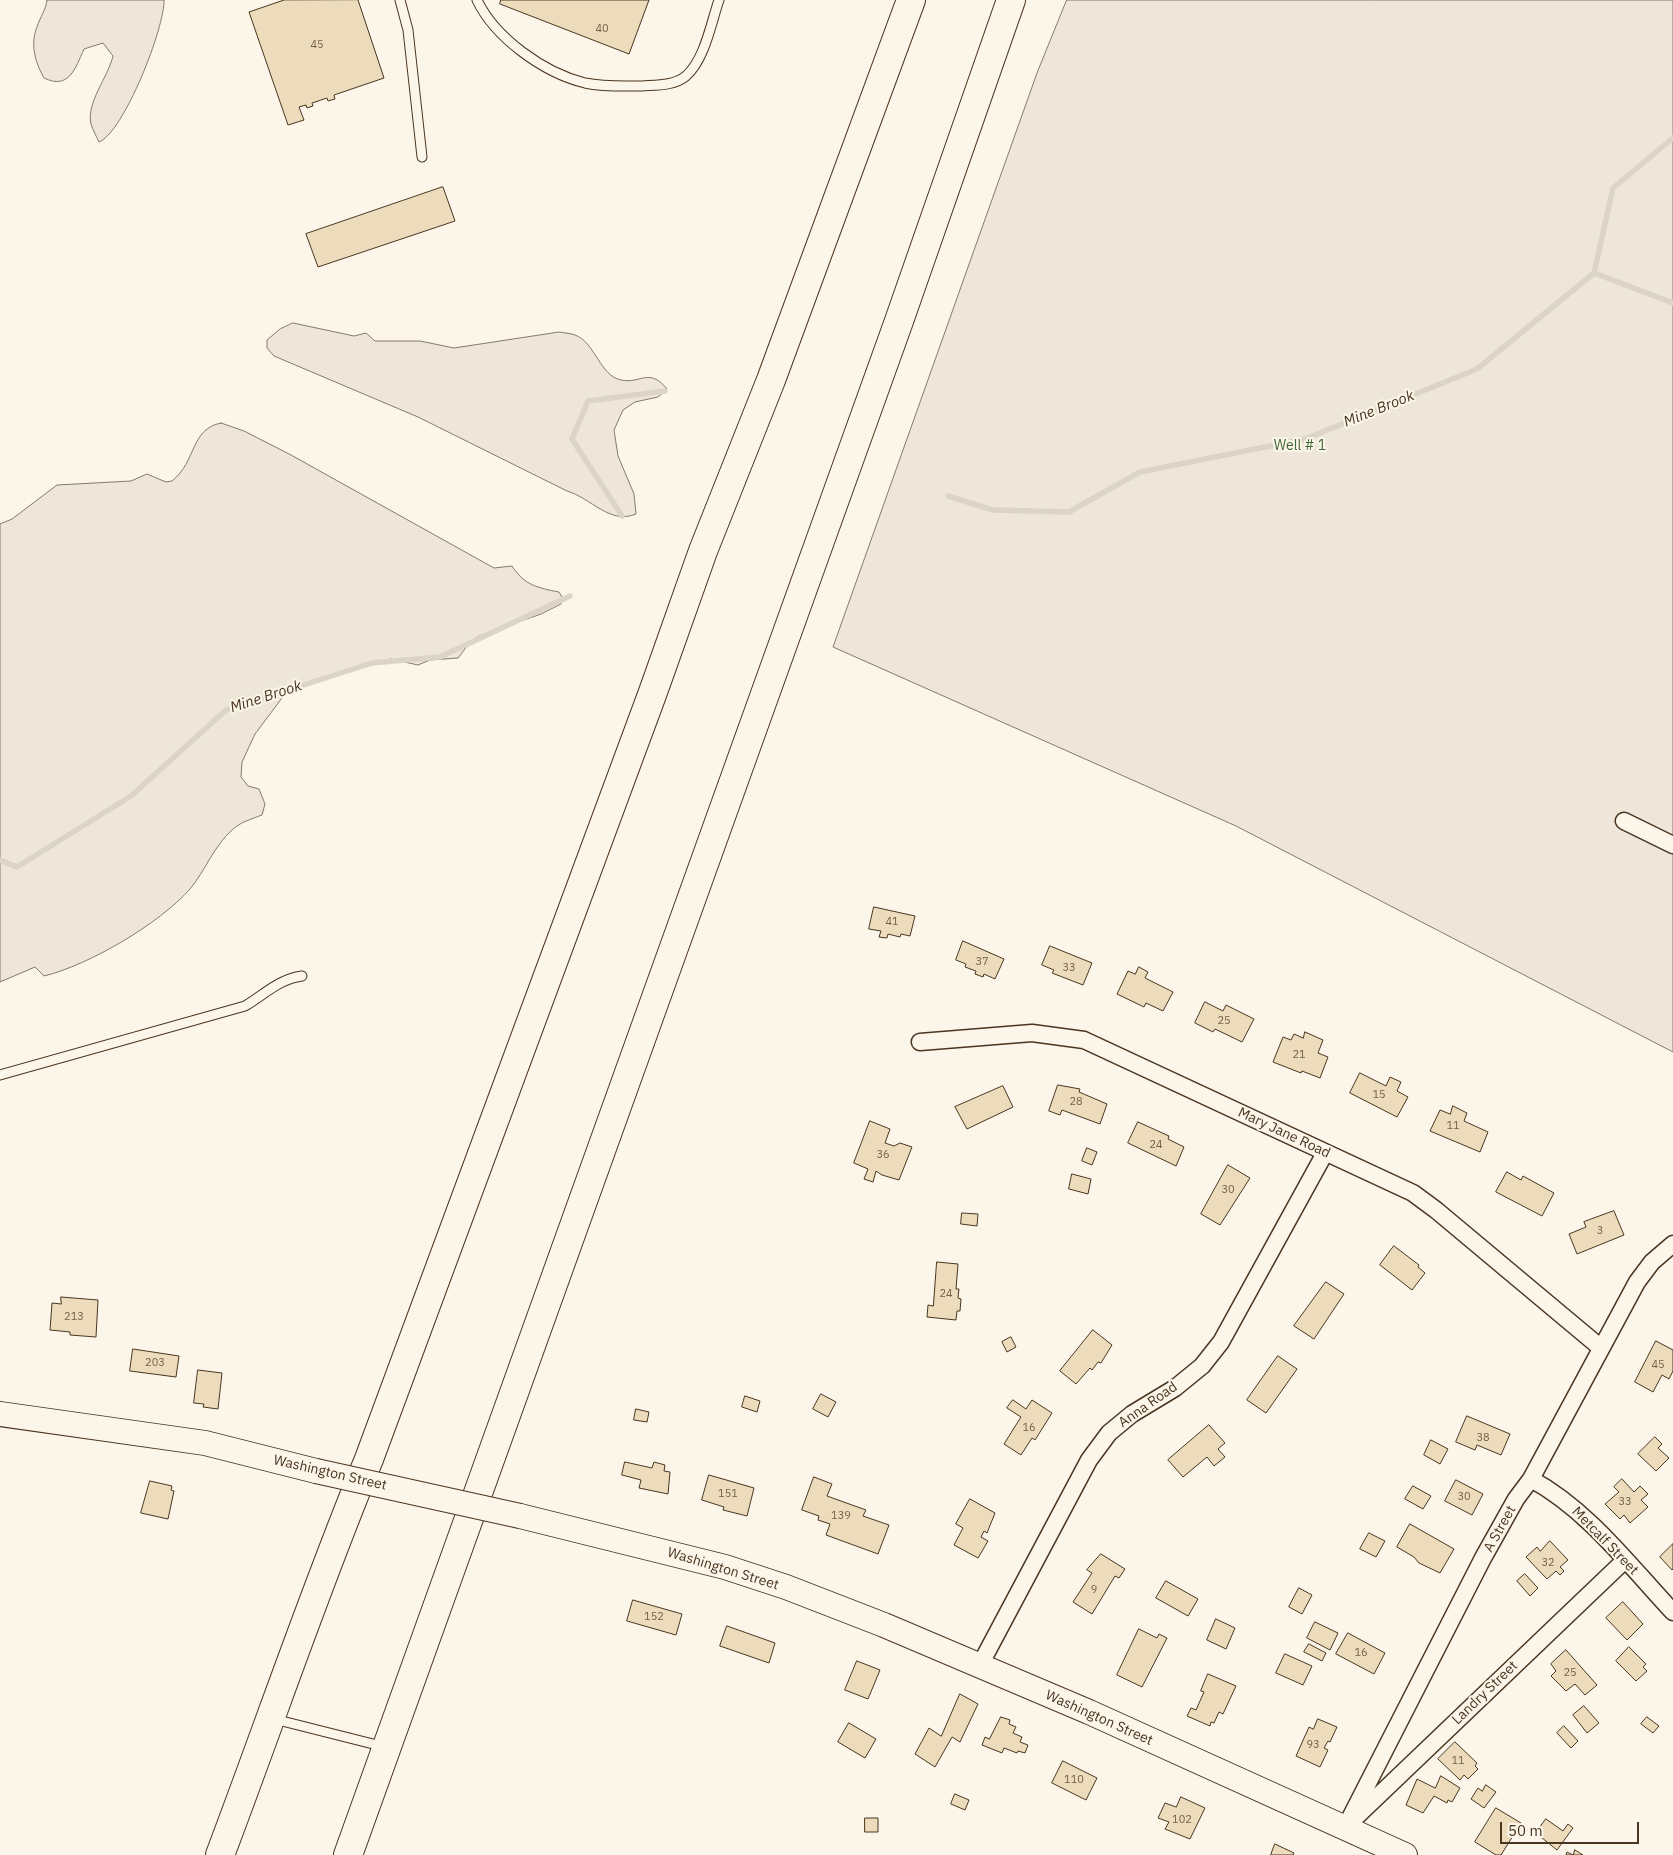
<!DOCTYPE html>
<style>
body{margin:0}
#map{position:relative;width:1673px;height:1855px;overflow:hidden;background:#fbf6e9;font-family:"IBM Plex Sans",sans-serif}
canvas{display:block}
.scale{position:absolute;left:1500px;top:1822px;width:139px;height:22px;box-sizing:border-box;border:2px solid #4a3520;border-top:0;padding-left:6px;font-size:15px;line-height:18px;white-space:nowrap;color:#4a3520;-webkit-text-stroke:4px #fbf6e9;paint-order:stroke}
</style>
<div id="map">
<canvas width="1673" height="1855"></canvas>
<div class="scale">50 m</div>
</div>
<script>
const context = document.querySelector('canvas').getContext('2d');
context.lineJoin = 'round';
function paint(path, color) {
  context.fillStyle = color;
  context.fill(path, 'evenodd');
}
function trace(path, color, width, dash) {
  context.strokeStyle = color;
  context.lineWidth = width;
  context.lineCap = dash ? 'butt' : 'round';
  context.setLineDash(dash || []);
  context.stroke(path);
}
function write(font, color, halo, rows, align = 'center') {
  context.font = font + ' "IBM Plex Sans",sans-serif';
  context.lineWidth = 4;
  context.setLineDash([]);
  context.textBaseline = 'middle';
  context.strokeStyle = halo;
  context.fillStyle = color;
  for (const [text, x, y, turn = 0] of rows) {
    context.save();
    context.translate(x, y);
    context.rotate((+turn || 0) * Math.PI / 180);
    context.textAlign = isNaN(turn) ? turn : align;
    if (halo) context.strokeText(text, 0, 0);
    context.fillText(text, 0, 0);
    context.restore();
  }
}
const green = new Path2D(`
 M47,0H164C165,27 124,132 99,142C96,136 93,130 91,124C86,103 108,77 113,56L103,43L84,49C75,69 69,90 44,78C35,62 30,44 37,27C40,17 46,10 47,0Z
 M1067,0H1673V1052L1236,826L833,647L1037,73Z
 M293,323L354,336L366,333L375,341H420L454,348L559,332C564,333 570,333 575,335C595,342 600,376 621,380C641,384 649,367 667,389L658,397L635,402L623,410L614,430L618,456L634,494L636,514C610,525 591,498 567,491L418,417L274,356L267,348V340L280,329Z
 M221,423L244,431L291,455L494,568L512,566C524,585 538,588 559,592L562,597L561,604L541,614L479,636L471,641L458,658L430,660L418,665L391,659L331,675L285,694L255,734L242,762L241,777L248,786L259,789L265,804L262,815C252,819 240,822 232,830C214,846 205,871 190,889C159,924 89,965 44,976L35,967L0,982V524L12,519L57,485L131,481L147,474L166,482L172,481C197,461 190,429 221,423Z`);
const stream = new Path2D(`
 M1594,273L1673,303
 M948,496L993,510L1069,512L1140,472L1305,439L1477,369L1594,273L1613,188L1673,138
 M622,516L572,439L588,401L665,391
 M0,860L17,867L131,796L226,710L372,663L440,657L570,596`);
const building = new Path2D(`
 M358,0L384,78L334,95L335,99L328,101L327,98L312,103L313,106L307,108L306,105L299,107L304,120L288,125L249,12L284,0Z
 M501,0H649L629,54L500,4Z
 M443,187L455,221L318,267L306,234Z
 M874,907L915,916L910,936L901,934L900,937L888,934L887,938L879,937L881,931L869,929Z
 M963,941L1004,959L995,979L984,974L983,977L975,974L976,971L965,967L966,964L956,960Z
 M1050,946L1092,963L1083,985L1052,973L1054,970L1042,965Z
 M1139,967L1148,972L1145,978L1173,992L1163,1011L1146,1003L1144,1007L1117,994L1128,971L1135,974Z
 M1205,1002L1223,1011L1226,1005L1254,1019L1242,1042L1215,1029L1213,1032L1195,1023Z
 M1305,1032L1323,1040L1318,1053L1328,1057L1320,1078L1302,1071L1301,1073L1273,1062L1283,1037L1291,1040L1294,1034L1303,1038Z
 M1360,1073L1386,1086L1390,1077L1401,1082L1397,1091L1408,1097L1397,1117L1350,1093Z
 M1058,1085L1080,1089L1079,1092L1107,1104L1100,1124L1062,1110L1060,1115L1049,1111Z
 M1003,1086L1013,1107L967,1129L955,1107Z
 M1453,1106L1467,1113L1464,1121L1488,1132L1480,1152L1430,1131L1440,1110L1450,1114Z
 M870,1121L890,1129L885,1143L894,1146L900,1143L912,1147L899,1180L882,1175L876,1171L873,1182L864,1179L868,1169L854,1163Z
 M1138,1122L1169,1136L1168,1139L1184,1147L1176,1166L1128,1143Z
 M1087,1148L1097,1152L1092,1165L1082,1161Z
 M1228,1165L1250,1178L1220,1225L1201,1214Z
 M1507,1172L1521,1180L1523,1176L1554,1193L1542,1216L1496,1192Z
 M1072,1174L1091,1179L1088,1194L1069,1189Z
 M1614,1211L1624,1235L1577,1254L1569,1234L1586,1227L1584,1222Z
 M962,1213L978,1214L977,1226L961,1224Z
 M1394,1246L1419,1265L1418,1267L1425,1273L1412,1290L1380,1265Z
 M937,1262L958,1264L956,1289H959L958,1298L961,1299L960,1311H957L956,1320L927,1317L928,1305L933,1306Z
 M1326,1282L1344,1294L1314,1339L1294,1326Z
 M61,1297L98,1300L96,1337L70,1335V1332L50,1330L52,1303L61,1304Z
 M1093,1330L1112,1345L1101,1363L1098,1362L1092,1370L1090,1368L1076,1384L1060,1371Z
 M1011,1337L1016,1347L1007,1352L1002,1342Z
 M1656,1341L1673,1350V1371L1669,1379L1662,1375L1653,1392L1635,1382Z
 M133,1349L179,1356L176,1377L130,1371Z
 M1278,1356L1297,1369L1266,1413L1247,1400Z
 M198,1370L222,1373L218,1409L203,1407L204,1404L194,1403Z
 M821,1394L836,1402L828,1417L813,1409Z
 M745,1396L760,1401L757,1412L742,1407Z
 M1013,1400L1026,1409L1032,1400L1052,1413L1035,1440L1032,1438L1021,1455L1004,1444L1021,1417L1007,1408Z
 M636,1409L649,1412L647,1422L634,1420Z
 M1467,1416L1510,1434L1501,1455L1477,1445L1475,1450L1456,1442Z
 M1209,1425L1225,1443L1218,1449L1225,1457L1214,1466L1207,1457L1183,1477L1168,1460Z
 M1655,1437L1662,1444L1658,1448L1669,1458L1656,1471L1638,1454Z
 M1431,1440L1448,1449L1440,1464L1424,1455Z
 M625,1462L652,1468L654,1462L665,1465L664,1471L670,1472L668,1494L639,1488L641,1480L622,1475Z
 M709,1475L754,1488L747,1516L723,1510L724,1507L702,1500Z
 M814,1477L832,1484L827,1496L866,1510L863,1516L889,1525L878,1554L826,1535L830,1524L818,1520L819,1516L802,1510Z
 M1622,1479L1634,1492L1640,1486L1648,1494L1641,1500L1648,1507L1630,1523L1624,1515L1620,1519L1605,1504L1619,1492L1614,1487Z
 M1456,1480L1483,1494L1472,1515L1445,1501Z
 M150,1481L172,1486L171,1490L174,1491L168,1519L141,1513Z
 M1413,1486L1431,1496L1423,1509L1405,1499Z
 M970,1499L995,1513L987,1533L984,1531L981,1537L988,1541L978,1558L954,1545L963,1528L956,1524Z
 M1410,1524L1454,1549L1440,1573L1419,1563L1414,1557L1397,1547Z
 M1369,1533L1385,1541L1376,1557L1360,1549Z
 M1550,1541L1568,1560L1560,1567L1564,1571L1560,1575L1556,1571L1547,1579L1526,1557L1537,1547L1540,1551Z
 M1673,1544V1569L1672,1570L1660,1557Z
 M1101,1554L1125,1569L1119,1578L1115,1576L1092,1614L1073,1602L1092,1573L1087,1570Z
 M1525,1574L1538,1588L1530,1596L1517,1581Z
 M1166,1581L1198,1599L1188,1616L1156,1598Z
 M1299,1588L1312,1595L1302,1614L1289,1607Z
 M633,1600L682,1614L676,1635L627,1621Z
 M1623,1602L1643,1624L1627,1640L1606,1618Z
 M1216,1619L1235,1628L1226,1649L1207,1640Z
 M1315,1622L1338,1633L1330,1650L1307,1638Z
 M727,1626L775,1643L769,1663L720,1646Z
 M1139,1629L1157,1638L1159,1634L1167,1638L1142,1687L1117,1675Z
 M1348,1633L1385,1653L1374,1674L1336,1654Z
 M1309,1644L1326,1653L1322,1661L1304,1652Z
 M1629,1647L1646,1664L1643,1667L1647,1671L1636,1681L1616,1661Z
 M1566,1650L1597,1685L1585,1695L1575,1684L1566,1691L1551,1676L1556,1671L1551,1664Z
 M1285,1654L1312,1666L1303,1685L1276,1673Z
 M857,1661L880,1670L868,1699L845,1690Z
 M1208,1674L1236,1686L1223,1714L1219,1712L1214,1723L1211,1722L1210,1726L1187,1716L1191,1708L1196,1710L1204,1692L1201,1691Z
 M960,1694L978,1704L960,1742L952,1737L935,1767L915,1754L929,1728L941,1736Z
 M1584,1706L1599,1723L1587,1733L1573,1715Z
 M1001,1717L1010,1720L1009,1724L1016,1727L1013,1733L1022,1737L1020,1742L1028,1745L1025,1753L1018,1751L1017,1753L1004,1748L1002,1753L982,1745L985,1737L989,1739Z
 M1647,1717L1659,1726L1653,1733L1641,1724Z
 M1318,1719L1337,1727L1330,1742L1328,1741L1324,1748L1328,1750L1320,1767L1296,1756L1309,1727L1313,1729Z
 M849,1723L876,1739L865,1758L838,1742Z
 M1564,1726L1578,1741L1571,1748L1557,1733Z
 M1455,1742L1477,1763L1475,1766L1478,1769L1468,1779L1464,1775L1460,1780L1438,1759Z
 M1063,1761L1097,1778L1086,1800L1052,1783Z
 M1441,1776L1460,1788L1452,1802L1448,1800L1447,1803L1434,1796L1423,1813L1406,1805L1417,1779L1435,1788Z
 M1486,1785L1496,1792L1484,1808L1471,1799L1478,1788L1482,1791Z
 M955,1794L969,1800L965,1810L951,1804Z
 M1181,1797L1205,1808L1190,1839L1165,1829L1169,1822L1158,1818L1165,1803L1176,1807Z
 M1496,1808L1521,1823L1501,1855H1496L1475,1842Z
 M865,1818H878V1832H865Z
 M1546,1819L1563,1831L1568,1824L1573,1828L1557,1850L1536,1833Z
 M1275,1844L1294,1853L1293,1855H1271Z
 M1575,1850L1583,1855H1566L1567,1852L1573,1855Z`);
const service = new Path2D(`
 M400,0L408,30L422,157
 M477,0C495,38 544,73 585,83C604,87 624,86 642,86C656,85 674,86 686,76C705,59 711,23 719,0
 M0,1075L245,1006C265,994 279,979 302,976
 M274,1719L385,1747`);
const minor = new Path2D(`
 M1624,821L1673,845
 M920,1042L1032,1033L1084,1040L1413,1193L1436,1210L1601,1348
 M1531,1479C1588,1510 1629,1565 1673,1612
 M980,1665L1089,1460L1109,1433L1132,1414L1175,1388L1202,1366L1221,1342L1325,1153
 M1355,1818L1624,1561
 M1346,1826L1483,1558L1516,1499L1531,1479L1637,1282L1652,1262L1673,1244`);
const secondary = new Path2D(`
 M0,1414L205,1443L316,1471
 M520,1516L725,1567L786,1587L884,1625L1089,1712L1405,1855`);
const motorway = new Path2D(`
 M220,1855C270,1723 315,1589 369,1459L653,692L703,551L771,380L911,0
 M348,1855L899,321L1011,0`);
const secondaryBridge = new Path2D(`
 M316,1471L520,1516`);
const numberNames = [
 ["40",602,29],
 ["45",317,45],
 ["41",892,922],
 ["37",982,962],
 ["33",1069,968],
 ["25",1224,1021],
 ["21",1299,1055],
 ["15",1379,1095],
 ["28",1076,1102],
 ["11",1453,1126],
 ["24",1156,1145],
 ["36",883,1155],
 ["30",1228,1190],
 ["3",1600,1231],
 ["24",946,1294],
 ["213",74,1317],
 ["203",155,1363],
 ["45",1658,1365],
 ["16",1029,1428],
 ["38",1483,1438],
 ["151",728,1494],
 ["30",1464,1497],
 ["33",1625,1502],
 ["139",841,1516],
 ["32",1548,1563],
 ["9",1094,1590],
 ["152",654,1617],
 ["16",1361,1653],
 ["25",1570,1673],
 ["93",1313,1745],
 ["11",1458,1761],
 ["110",1074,1780],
 ["102",1182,1820]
];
const parkNames = [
 ["Well # 1",1300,446]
];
const streetNames = [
 ["Mary Jane Road",1284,1133,25],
 ["Anna Road",1148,1405,-35],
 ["Washington Street",330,1473,13],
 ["A Street",1500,1529,-61],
 ["Metcalf Street",1605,1541,46],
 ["Washington Street",723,1569,17],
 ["Landry Street",1485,1693,-44],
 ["Washington Street",1099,1718,24]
];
const waterNames = [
 ["Mine Brook",1379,409,-22],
 ["Mine Brook",266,697,-18]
];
paint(green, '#ede6d9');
trace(green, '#887966', 1);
trace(stream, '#dcd4c6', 5.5);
paint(building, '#ecdcbc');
trace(building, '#4a3520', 1);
trace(service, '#4a3520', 11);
trace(minor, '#4a3520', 19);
trace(secondary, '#4a3520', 26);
trace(motorway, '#4a3520', 30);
trace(service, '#fbf6e9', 9);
trace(minor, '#fbf6e9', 16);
trace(secondary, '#fbf6e9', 24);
trace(motorway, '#fbf6e9', 28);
trace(secondaryBridge, '#4a3520', 26, []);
trace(secondaryBridge, '#fbf6e9', 24);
write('11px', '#725f47', null, numberNames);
write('14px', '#436837', '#fbf6e9', parkNames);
write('14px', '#4a3520', '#fbf6e9', streetNames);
write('italic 15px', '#4a3520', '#fbf6e9', waterNames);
</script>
